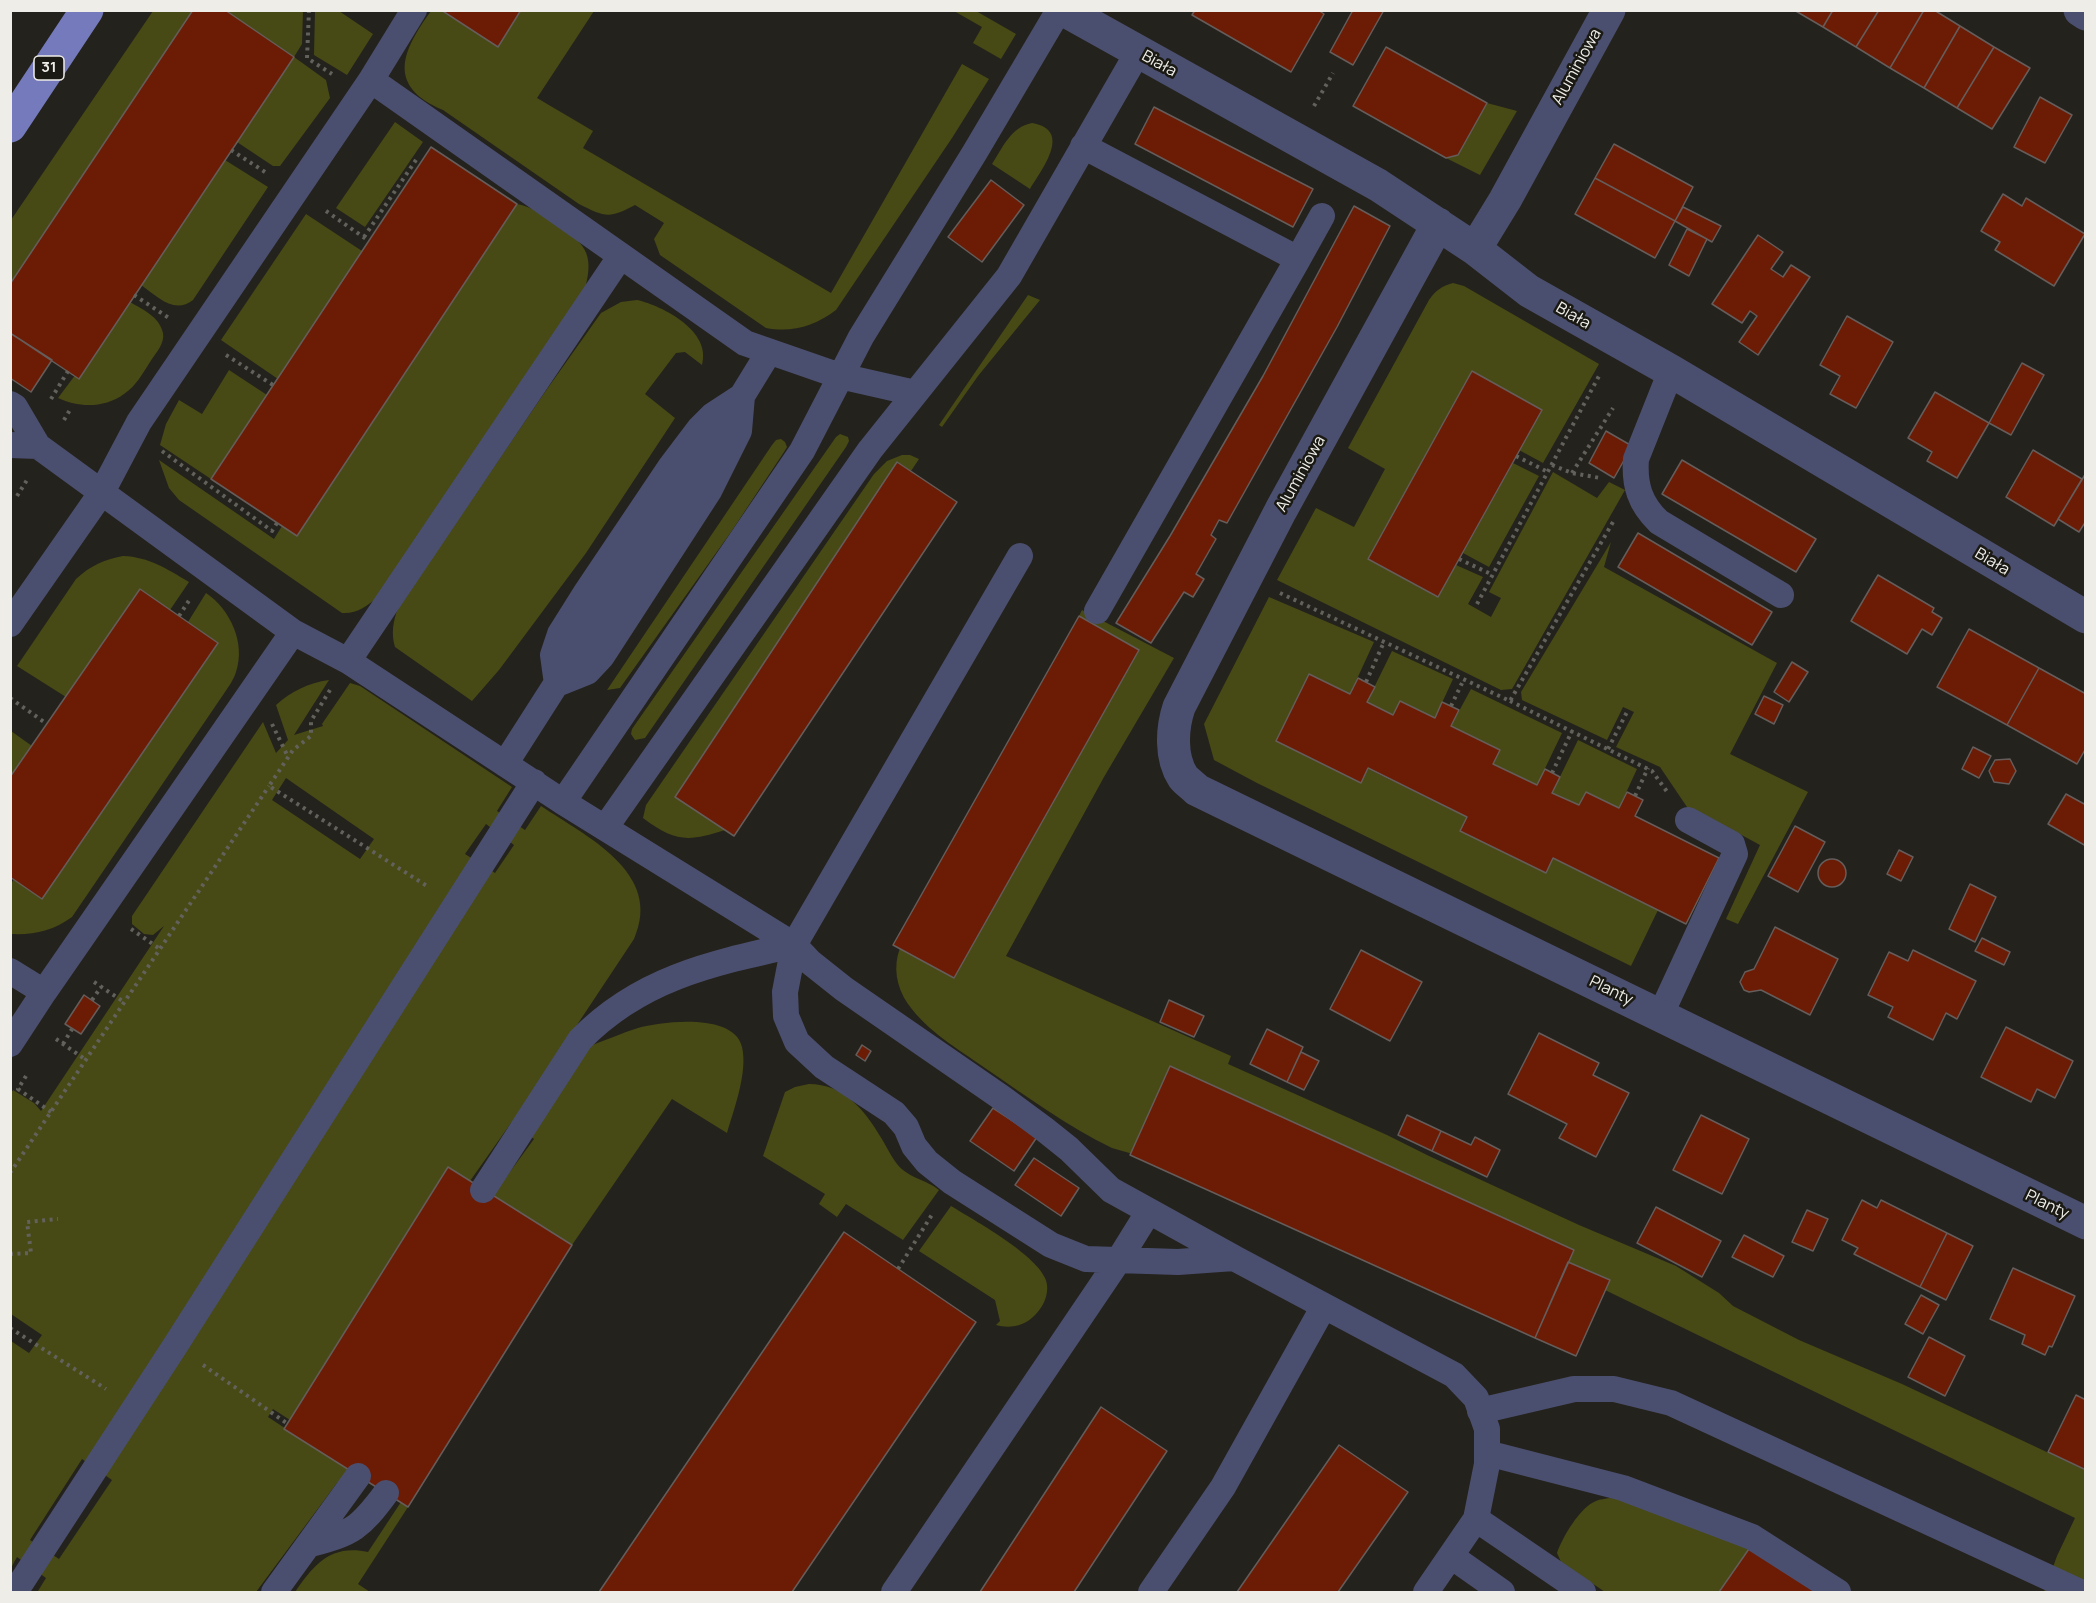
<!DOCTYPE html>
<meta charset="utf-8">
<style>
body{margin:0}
#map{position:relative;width:2096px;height:1603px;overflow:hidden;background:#24221c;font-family:Manrope,sans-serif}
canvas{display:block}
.frame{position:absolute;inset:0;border:12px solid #eeede8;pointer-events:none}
</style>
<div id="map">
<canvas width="2096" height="1603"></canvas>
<div class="frame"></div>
</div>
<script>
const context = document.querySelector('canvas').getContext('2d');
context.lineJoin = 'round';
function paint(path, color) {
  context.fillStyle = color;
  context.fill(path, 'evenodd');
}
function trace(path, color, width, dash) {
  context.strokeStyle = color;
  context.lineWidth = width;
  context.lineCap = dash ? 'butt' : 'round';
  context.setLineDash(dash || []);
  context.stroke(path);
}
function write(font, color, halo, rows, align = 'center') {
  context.font = font + ' Manrope,sans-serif';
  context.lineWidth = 5;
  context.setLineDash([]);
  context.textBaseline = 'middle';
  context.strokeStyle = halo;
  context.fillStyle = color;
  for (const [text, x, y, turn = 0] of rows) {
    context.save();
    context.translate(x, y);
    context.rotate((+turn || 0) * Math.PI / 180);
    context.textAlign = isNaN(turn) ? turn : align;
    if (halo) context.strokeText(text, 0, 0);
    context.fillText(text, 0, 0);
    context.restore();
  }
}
const green = new Path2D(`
 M153,11H193L11,284V220Z
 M225,11H303L302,44L294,57L326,80L330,98L280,166H273L237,142L294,57Z
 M315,11H339L373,34L347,75L314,55Z
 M431,11H441L498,46L521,11H594L537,98L593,131L583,148L831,293L962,64L989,79L952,138L836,310C815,326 792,333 766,328L660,255L654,239L664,223L635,205C609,219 605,217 579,204L443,110C386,86 402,51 431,11Z
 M954,11H976L1016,34L1001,59L973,43L982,27Z
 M1487,103L1517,111L1480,175L1446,158L1458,154Z
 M395,122L423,142L365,227L336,208Z
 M1032,123C1073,130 1042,169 1030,189L992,164C1003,147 1011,127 1032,123Z
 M225,160L268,187L193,300C174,315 157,296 141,285Z
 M517,204C532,207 542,214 555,223C584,243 595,252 585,289L378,597C367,606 357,614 342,613L179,500L169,488L159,460L274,539L282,526L297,536Z
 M306,214L362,251L278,379L221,340Z
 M1453,283L1464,286L1599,364L1543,463L1519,450L1542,410L1472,372L1368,559L1437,597L1456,565L1483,577L1468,604L1491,617L1501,598L1489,592L1553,472L1597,498L1609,482L1625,490L1512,689L1501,690L1277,580L1316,508L1354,527L1385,469L1348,448L1429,300C1436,290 1442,286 1453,283Z
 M1028,295L1040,300L978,376L942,427L939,425Z
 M637,300C663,306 712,331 702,365L685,352L676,353L645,394L675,418L586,553L499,670L472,701L395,647C391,633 393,622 398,608L545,392L601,313L621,302Z
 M130,302C143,310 159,316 163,333C165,343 156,353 150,362C143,373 136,386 124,394C105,408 79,408 58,398Z
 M229,370L267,395L211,479L160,445L166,424L179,400L202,414Z
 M840,434L848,437L849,441L846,447L645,738L635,740L631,734L632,729L836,437Z
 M781,439L785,442L787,447L784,452L731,532L620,688L607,690L772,445L776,440Z
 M902,455H910L919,459L911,471L897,462L676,796L725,830C688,842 675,842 643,818L646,805L874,474L887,461Z
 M1513,463L1539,476L1489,567L1463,553Z
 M1611,542L1604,567L1777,663L1730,754L1808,792L1738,924L1726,919L1760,845L1701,813L1689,810L1660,767L1616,747L1634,712L1623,707L1607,740L1522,700L1521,692Z
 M123,556C149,557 167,569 189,582L170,610L66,697L17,666L76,579C91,565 104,560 123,556Z
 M206,593C230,609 246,643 236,672C234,679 229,686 225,692L72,917C53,931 34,935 11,934V884L14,879L42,899L218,643L188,622Z
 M1269,597L1374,642L1350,694L1309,674L1276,741L1361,783L1368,769L1467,817L1546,872L1553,858L1658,910L1631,966L1257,783L1214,760L1204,724Z
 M1082,610L1174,658L1104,777L1006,956L1231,1056L1228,1064L1387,1135L1429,1156L1579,1225L1676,1266L1719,1293L1733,1306L1799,1340L1902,1384L2085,1470V1592H2044L2057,1556L2075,1518L1605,1290L1112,1148C1067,1126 1026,1096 985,1068C957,1048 928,1032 908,1004C896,987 893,966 900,948L954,978L1139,650L1079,616Z
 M1392,651L1453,679L1435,718L1400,701L1393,715L1367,702Z
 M329,680L294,735L323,726L322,724L350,683L360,686L512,787L497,811L525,830L541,806C585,836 664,872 634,939L571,1034L590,1046C606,1040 622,1033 638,1028C664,1021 734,1013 742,1047C748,1072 734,1109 727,1133L672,1099L572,1245L493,1195L534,1139L511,1123L470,1181L448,1167L290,1420L273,1409L268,1417L352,1472L344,1480L337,1483L256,1592H41L38,1591L46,1578L17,1557L11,1568V1341L29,1353L42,1335L11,1314V1093L13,1090L34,1103L41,1111L164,926L153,935L144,934L132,924V916L263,722L276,753L288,740L276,705C292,691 308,683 329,680ZM286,778L374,839L360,859L272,800ZM486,824L514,845L495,873L465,854ZM82,1459L112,1480L59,1559L30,1540Z
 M1471,689L1562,733L1537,785L1493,764L1500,750L1451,726Z
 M11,731L32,746L11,777Z
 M1578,740L1637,769L1619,808L1586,792L1579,805L1552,793Z
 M809,1084C843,1084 864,1109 880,1136C886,1145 890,1155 897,1164C908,1178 927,1180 939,1190L903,1240L846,1204L837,1217L819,1204L825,1194L763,1156L785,1092L795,1087Z
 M951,1206C974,1220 1035,1254 1045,1278C1051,1291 1044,1307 1034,1316C1024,1326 1010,1329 996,1325L1000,1321L995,1300L919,1251Z
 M1610,1498L1621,1499L1751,1546L1719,1592H1605L1561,1562L1557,1553C1562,1538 1580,1507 1596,1501C1600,1499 1605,1499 1610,1498Z
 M401,1502L408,1507L358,1584L370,1592H295C314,1565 330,1544 368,1552Z`);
const building = new Path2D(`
 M193,10H225L294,57L79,379L10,333V284Z
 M441,10H521L498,47Z
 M1195,10H1318L1324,14L1291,72L1192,15Z
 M1353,10H1384L1353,65L1330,52Z
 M1794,10H1833L1823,27Z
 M1833,10H1879L1856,47L1823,27Z
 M1879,10H1924L1890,68L1856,47Z
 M1924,10H1934L1960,26L1924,88L1890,68Z
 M1960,26L1994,47L1957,108L1924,88Z
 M1386,47L1487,103L1458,155L1446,158L1353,106Z
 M1994,47L2030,68L1992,129L1957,108Z
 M2040,97L2072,115L2045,163L2014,147Z
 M1154,107L1313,189L1293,227L1135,144Z
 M1614,144L1693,187L1675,221L1595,178Z
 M431,147L517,204L297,536L211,479Z
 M1595,178L1675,221L1655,258L1575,214Z
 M991,180L1024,205L982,262L948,237Z
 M2003,194L2022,206L2026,198L2085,234L2054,286L1995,250L2000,242L1981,231Z
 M1354,206L1390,226L1337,327L1227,523L1219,520L1211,535L1216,539L1196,574L1204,579L1193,597L1184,592L1151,643L1116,623L1170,536L1263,376Z
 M1683,207L1721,226L1712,242L1675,221Z
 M1687,229L1707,239L1689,276L1669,265Z
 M1758,235L1783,252L1771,269L1783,277L1791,265L1810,277L1758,355L1739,342L1757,316L1750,311L1742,323L1712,304Z
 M1847,316L1893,342L1856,408L1830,394L1840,376L1820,365Z
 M10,333L52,360L31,392L10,378Z
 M2022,363L2044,375L2011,435L1989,423Z
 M1472,371L1542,410L1438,597L1368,559Z
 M1935,392L1989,423L1957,478L1927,461L1932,452L1908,438Z
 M1606,431L1632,446L1614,478L1589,463Z
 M2033,450L2082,479L2054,526L2006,497Z
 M1682,460L1816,539L1796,572L1662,494Z
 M897,462L957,502L734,836L675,797Z
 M2086,473V521L2079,532L2058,519Z
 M1638,533L1772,612L1752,645L1618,567Z
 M1878,575L1934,608L1932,612L1942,618L1932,635L1922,629L1907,654L1851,621Z
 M140,589L218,643L42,899L10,877V777Z
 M1079,616L1139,650L954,978L893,945Z
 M1969,629L2039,668L2007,725L1937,687Z
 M1792,662L1808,672L1789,702L1774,692Z
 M2039,668L2086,694V748L2077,764L2007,725Z
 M1309,674L1350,694L1358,678L1375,687L1367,702L1393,715L1400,701L1435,718L1442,702L1459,710L1451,726L1500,750L1493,764L1537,785L1545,769L1560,777L1552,793L1579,805L1586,792L1619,808L1627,792L1643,800L1635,816L1719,858L1686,924L1553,858L1546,873L1460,831L1467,817L1368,768L1361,783L1276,741Z
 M1764,696L1783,705L1774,724L1755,714Z
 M1973,747L1991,756L1979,778L1962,769Z
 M2010,759L2016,771L2009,784L1994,782L1989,771L1995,760Z
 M2066,794L2086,805V846L2048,824Z
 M1795,826L1825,842L1798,892L1768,876Z
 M1899,850L1913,857L1901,881L1887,874Z
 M1818 873a14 14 0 1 1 28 0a14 14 0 1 1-28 0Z
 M1970,884L1996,897L1975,942L1949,929Z
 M1775,927L1838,959L1810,1015L1761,990L1749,992L1744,990L1740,982L1745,972L1754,969Z
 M1982,938L2010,952L2004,965L1975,951Z
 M1361,950L1422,982L1390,1041L1330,1009Z
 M1913,950L1976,981L1957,1019L1946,1013L1933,1040L1888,1017L1893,1007L1868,995L1889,952L1908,961Z
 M84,995L100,1006L81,1034L65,1024Z
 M1169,1000L1204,1016L1194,1037L1160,1022Z
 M2006,1027L2073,1061L2055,1098L2037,1089L2031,1102L1981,1077Z
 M1267,1029L1303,1047L1287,1082L1250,1064Z
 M1539,1033L1599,1063L1593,1075L1629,1093L1596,1157L1559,1138L1567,1124L1508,1094Z
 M862,1045L871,1051L865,1061L856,1055Z
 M1301,1052L1319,1061L1304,1090L1287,1082Z
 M1170,1066L1574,1250L1535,1338L1130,1155Z
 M993,1108L1037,1137L1014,1171L970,1141Z
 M1407,1115L1441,1131L1432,1151L1398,1135Z
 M1701,1115L1749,1139L1722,1194L1673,1170Z
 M1441,1131L1471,1145L1475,1137L1500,1150L1487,1177L1432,1151Z
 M1034,1158L1079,1188L1061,1216L1015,1185Z
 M448,1167L572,1245L408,1507L284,1429Z
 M1862,1200L1877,1208L1881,1200L1947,1233L1920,1287L1854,1254L1858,1248L1842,1240Z
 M1656,1207L1721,1241L1702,1277L1637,1243Z
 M1807,1210L1828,1219L1813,1251L1792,1242Z
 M844,1232L976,1322L792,1592H599Z
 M1947,1233L1973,1246L1946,1300L1920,1287Z
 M1744,1235L1784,1256L1773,1277L1732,1257Z
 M1568,1262L1610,1280L1576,1356L1535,1338Z
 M2013,1268L2075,1296L2052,1347L2049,1346L2045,1355L2022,1344L2025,1335L1990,1319Z
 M1921,1295L1939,1305L1923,1334L1905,1324Z
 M1929,1337L1965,1356L1945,1396L1908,1377Z
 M2076,1395L2086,1400V1470L2048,1452Z
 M1101,1407L1167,1451L1074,1592H980Z
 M1339,1445L1408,1492L1338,1592H1237Z
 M1751,1546L1816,1592H1719Z`);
const path = new Path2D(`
 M309,10L307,58L332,74
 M1314,106L1333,73
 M231,150L265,172
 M326,211L369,241
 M364,237L418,157
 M134,295L169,318
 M226,355L273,385
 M51,399L68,371
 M64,420L71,408
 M162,451L272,531L277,523
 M1516,456L1548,472
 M1552,465L1572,473L1600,478
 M1572,473L1613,408
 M17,496L27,480
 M1459,559L1493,575
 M1280,593L1510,701L1613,522
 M1477,604L1599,376
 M179,616L190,599
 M1366,682L1384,642
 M330,690L311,721V736L293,750L269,786L427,886
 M10,698L47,724
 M1510,701L1652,771L1668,793
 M1451,706L1464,679
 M272,724L288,757
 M1608,749L1628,710
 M1552,773L1572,731
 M1635,796L1648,768
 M131,929L160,949
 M94,982L124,1002
 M92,1000L101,987
 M56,1039L86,1060
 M63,1044L72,1029
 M26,1076L18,1089L51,1112
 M10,1173L269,786
 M10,1254L31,1253L27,1222L58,1219
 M898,1269L933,1213
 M10,1328L106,1389
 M203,1365L288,1424`);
const service = new Path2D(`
 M371,80L414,10
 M1083,146L1298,259L1097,611
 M1298,259L1322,216
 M1671,371L1636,459C1634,485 1640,504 1659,522L1781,595
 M742,396L739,431L709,491L602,656L587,672L557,684L553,655L560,634L587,591L671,466L699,429L713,415Z
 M10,404L15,407L38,446L293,632
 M10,445L38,446
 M10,624L102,492L139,422L371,80L745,343L840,376L915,393
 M348,661L620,257
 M505,764L606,606L691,479L769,352
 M563,802L802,451L861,337L975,152L1059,10
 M605,828L870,450L1009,276L1138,52
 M10,971L44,992
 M1660,1016L1735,854L1732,844L1688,820
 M10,1044L44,992L293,632L348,661L563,802L794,945L810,962L844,989L1002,1098L1044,1129L1069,1149L1111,1190L1234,1258L1178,1262L1086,1259L1051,1245L952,1182L927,1162L914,1146L906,1127L894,1113L824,1067L797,1042L786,1016L785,992L794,945L1020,556
 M483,1190L580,1040C640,978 713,963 794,945
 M1234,1258L1454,1375L1476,1398L1487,1429V1464L1476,1519L1426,1592
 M1480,1411L1574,1389H1614L1671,1403L2080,1592
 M1487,1453L1623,1488L1752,1537L1838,1592
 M1476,1519L1583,1592
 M311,1544C353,1533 360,1528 386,1493
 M1451,1556L1502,1592
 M15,1592L175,1346L534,782
 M274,1592L358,1476
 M894,1592L1118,1261L1149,1211
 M1151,1592L1223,1487L1324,1306`);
const minor = new Path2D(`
 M1064,10L1378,185L1475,249L1529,291L1671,371L2086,617
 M2080,10L2086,14
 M1438,224L1281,510L1179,707C1172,728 1170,757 1183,777C1186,781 1193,786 1197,790L2086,1223
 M1475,249L1505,200L1609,10`);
const primary = new Path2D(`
 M10,126L87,10`);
const shields = [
 [49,68,30]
];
const shieldNames = [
 ["31",49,68]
];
const streetNames = [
 ["Biała",1159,64,29],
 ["Aluminiowa",1577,67,-61],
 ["Biała",1573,316,30],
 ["Aluminiowa",1301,474,-61],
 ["Biała",1992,562,31],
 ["Planty",1611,991,26],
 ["Planty",2047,1205,26]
];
paint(green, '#474a15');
paint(building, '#6c1b04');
trace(building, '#655d5b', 1.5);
trace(path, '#63615b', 4, [3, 4.5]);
trace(service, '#4b4f6f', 26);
trace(minor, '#4b4f6f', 33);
trace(primary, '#747abc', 33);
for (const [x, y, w] of shields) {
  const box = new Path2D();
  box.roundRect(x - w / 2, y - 12, w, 24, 4.5);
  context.fillStyle = '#1a1913';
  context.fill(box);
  trace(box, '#eeede8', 1.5);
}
write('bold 15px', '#eeede8', null, shieldNames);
write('16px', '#eeede8', '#1a1913', streetNames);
</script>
